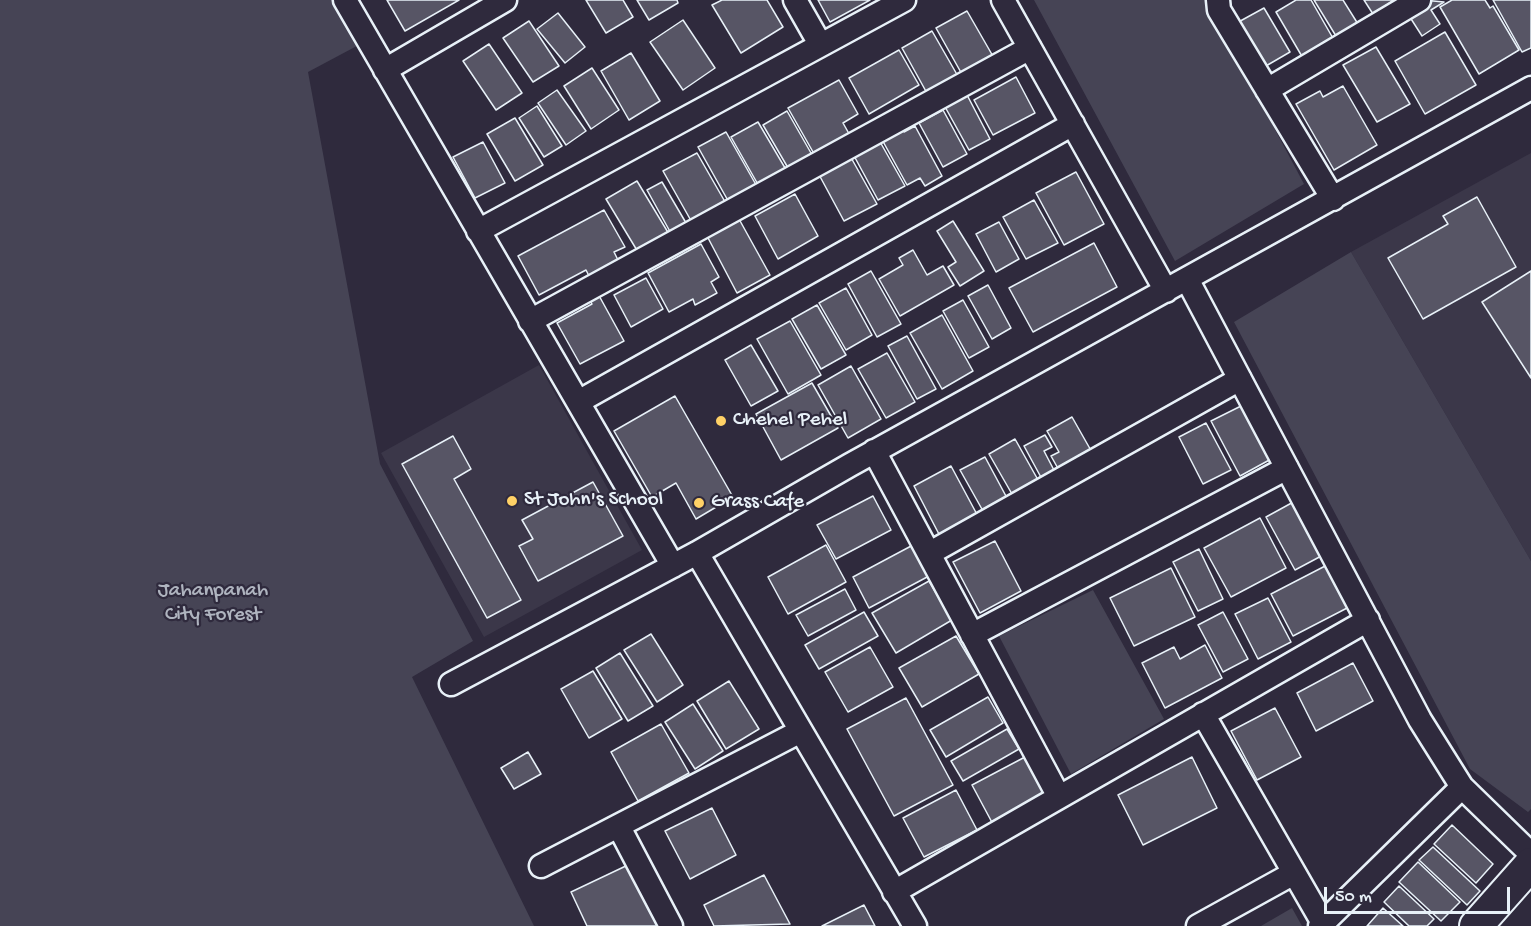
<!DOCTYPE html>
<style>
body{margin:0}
#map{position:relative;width:1531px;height:926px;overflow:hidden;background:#2f2a3d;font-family:"Gochi Hand",sans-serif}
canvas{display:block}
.scale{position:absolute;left:1324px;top:887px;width:186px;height:27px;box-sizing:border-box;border:3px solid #e8f1f8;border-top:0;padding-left:8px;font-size:18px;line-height:21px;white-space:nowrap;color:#e8f1f8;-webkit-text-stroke:4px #2f2a3d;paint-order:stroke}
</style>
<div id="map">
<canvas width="1531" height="926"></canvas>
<div class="scale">50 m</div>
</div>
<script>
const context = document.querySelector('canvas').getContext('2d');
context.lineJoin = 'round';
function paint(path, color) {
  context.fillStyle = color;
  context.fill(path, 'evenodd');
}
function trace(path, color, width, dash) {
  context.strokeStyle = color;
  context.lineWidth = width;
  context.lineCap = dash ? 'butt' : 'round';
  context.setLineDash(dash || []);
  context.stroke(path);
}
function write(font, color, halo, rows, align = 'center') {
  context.font = font + ' "Gochi Hand",sans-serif';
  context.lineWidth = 4.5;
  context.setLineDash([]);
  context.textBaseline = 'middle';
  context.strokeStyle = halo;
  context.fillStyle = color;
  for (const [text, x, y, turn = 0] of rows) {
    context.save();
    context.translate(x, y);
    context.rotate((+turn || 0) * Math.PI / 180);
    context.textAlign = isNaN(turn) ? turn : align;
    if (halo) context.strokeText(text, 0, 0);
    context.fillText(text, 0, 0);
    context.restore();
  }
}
const built = new Path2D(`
 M1531,153V561L1351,252Z
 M539,365L642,550L484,637L381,453Z`);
const green = new Path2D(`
 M0,0H345L368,40L308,72L380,464L473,641L412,677L534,926H0Z
 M1034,0H1206L1304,184L1175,261Z
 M1351,252L1531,561V809L1528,812L1470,769L1234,322Z
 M1093,590L1164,719L1071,774L999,636Z
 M1292,908L1302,926H1261Z`);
const building = new Path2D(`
 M387,0H459L405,31Z
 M586,0H623L633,17L606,33Z
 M637,0H677L678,3L649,20Z
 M722,0H767L783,27L741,53L712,5Z
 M818,0H870L830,22Z
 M1296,0H1311L1338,47L1307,65L1276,12Z
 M1314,0H1343L1358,24L1336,36Z
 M1364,0H1394L1373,14Z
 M1423,0L1444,2L1431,10L1440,24L1422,36L1406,11Z
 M1452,0H1485L1490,8L1493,6L1519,50L1479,74L1440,7Z
 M1493,0H1531V48L1522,52Z
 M1264,8L1290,52L1259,70L1233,25Z
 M967,11L994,58L963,76L936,28Z
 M558,13L585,47L565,63L537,29Z
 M683,20L715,68L683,90L650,42Z
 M529,21L559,66L533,82L503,38Z
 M932,31L959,78L928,95L902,48Z
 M1445,32L1476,85L1425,114L1395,61Z
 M489,44L522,93L496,110L463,61Z
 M1376,47L1410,104L1377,122L1343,65Z
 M899,50L919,85L869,114L849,78Z
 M631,53L660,101L629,120L601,71Z
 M592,68L619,110L591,129L564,86Z
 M1016,77L1035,113L993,135L974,100Z
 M839,80L858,114L843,123L852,139L817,159L788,108Z
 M1343,86L1377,145L1334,170L1296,104L1320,91L1323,97Z
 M557,90L586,131L566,145L538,103Z
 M966,93L990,139L969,150L944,105Z
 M537,106L562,146L544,157L519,118Z
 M943,110L967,154L943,167L919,123Z
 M787,111L815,160L791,173L763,125Z
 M515,118L543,165L515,181L487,134Z
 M758,122L788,173L760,188L731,137Z
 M900,125L904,132L915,126L942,176L925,186L920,178L907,185L880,136Z
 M726,132L759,190L731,206L698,147Z
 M879,140L905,186L878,200L853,154Z
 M483,142L505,183L475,198L453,157Z
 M697,153L728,207L694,226L663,171Z
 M849,154L877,204L844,221L817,171Z
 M1076,172L1104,224L1064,245L1036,193Z
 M637,181L672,239L641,257L606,199Z
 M662,182L689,228L673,237L647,190Z
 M795,194L818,236L778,259L755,216Z
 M1477,197L1516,267L1423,319L1388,258L1448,224L1443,216Z
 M1034,200L1058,243L1026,259L1003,217Z
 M604,210L625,247L614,252L620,264L591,280L586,270L539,295L518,256Z
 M739,219L770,275L737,293L707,236Z
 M953,221L984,271L960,286L948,267L956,262L937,231Z
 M999,222L1019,259L996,272L976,234Z
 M1094,243L1117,287L1033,332L1009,288Z
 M701,244L719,277L711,282L717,293L695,305L693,299L669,312L648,273Z
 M913,250L927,275L943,266L954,285L900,316L879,279L903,265L899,258Z
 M871,271L901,324L877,337L848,284Z
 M1531,271V378L1482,302Z
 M646,278L663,309L631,327L614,295Z
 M988,285L1011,328L992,339L968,296Z
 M846,288L872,335L846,350L819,303Z
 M597,292L624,341L580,364L557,323L592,304L588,297Z
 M963,300L989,347L969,358L943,311Z
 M817,305L846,355L821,369L792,319Z
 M942,315L973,371L942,389L910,333Z
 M790,321L821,375L788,394L757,339Z
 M907,336L936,389L917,399L888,346Z
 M751,345L778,391L751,406L725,360Z
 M887,353L915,402L886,418L858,369Z
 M851,366L881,419L848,438L818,385Z
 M812,383L838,428L781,460L756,414Z
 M675,396L733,497L696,519L676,483L652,497L614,431Z
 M1245,404L1273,458L1240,476L1211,421Z
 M1072,417L1093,454L1060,472L1051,456L1059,452L1047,431Z
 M1206,423L1231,470L1203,484L1179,437Z
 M1045,435L1052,447L1044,451L1056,474L1043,481L1024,446Z
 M453,436L471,469L454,479L521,600L487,618L402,464Z
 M1015,439L1042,487L1016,501L989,454Z
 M985,457L1007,498L983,511L960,470Z
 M951,466L980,520L942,540L914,486Z
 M593,482L623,536L538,581L519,546L533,539L522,520Z
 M873,496L891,530L836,559L817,525Z
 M1297,500L1325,554L1295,570L1266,517Z
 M1260,518L1286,568L1231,597L1204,548Z
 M995,541L1021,591L980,613L953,562Z
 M826,545L846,582L788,614L768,577Z
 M913,545L929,576L869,608L853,577Z
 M1199,549L1223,599L1198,611L1173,562Z
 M1329,564L1351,606L1293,636L1271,594Z
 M1171,568L1195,617L1134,646L1110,598Z
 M929,581L952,620L896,653L872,613Z
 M845,589L856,610L808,636L796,615Z
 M1268,598L1291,642L1258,659L1235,614Z
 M864,612L878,636L819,669L805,645Z
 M1223,612L1248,659L1223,672L1198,625Z
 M651,634L683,685L657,702L624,650Z
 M956,636L979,674L922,707L899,668Z
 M1205,645L1222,678L1165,708L1142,663L1174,647L1180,659Z
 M870,647L893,687L848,712L825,672Z
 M620,653L653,706L628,721L596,668Z
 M1353,663L1373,701L1316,731L1297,693Z
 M593,671L622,719L589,738L561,689Z
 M729,681L759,729L726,749L697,701Z
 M988,697L1003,723L946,757L930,730Z
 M906,698L953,785L894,816L847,729Z
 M693,704L723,751L695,769L665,722Z
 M1275,708L1301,757L1257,780L1231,731Z
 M661,724L689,773L638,801L611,752Z
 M1007,729L1019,749L963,781L951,761Z
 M528,752L541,774L514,789L501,768Z
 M1025,757L1048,799L995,828L972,785Z
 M1192,757L1217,808L1143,845L1118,795Z
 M956,790L977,830L924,857L903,818Z
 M712,808L736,855L690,879L665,831Z
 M1452,825L1493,864L1476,883L1434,844Z
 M1433,847L1480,891L1467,905L1419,860Z
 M1418,862L1460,902L1441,921L1399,882Z
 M630,864L659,926H587L571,892Z
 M764,875L790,924L714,926L704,905Z
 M1399,886L1434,919L1427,926H1409L1384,902Z
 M864,905L875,926H822Z
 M1383,908L1403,926H1367Z`);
const street = new Path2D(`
 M345,0L673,566
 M795,0L820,44
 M1003,0L1166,291
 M1218,0L1219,10L1333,199
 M385,70L505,0
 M1267,90L1419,0
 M478,231L904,0
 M1187,279L1420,720L1462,787L1531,854
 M530,321L1030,48
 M578,402L1073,124
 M874,451L1059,797
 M697,553L915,926
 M930,553L1240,379
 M972,635L1287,468
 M451,684L697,553L850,465L1531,88
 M1203,714L1323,923
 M619,827L671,926
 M541,866L799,732
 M894,892L1368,620
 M1198,926L1294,873
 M1320,926L1462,787`);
const secondary = new Path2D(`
 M1476,926L1531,864`);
const markers = [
 [721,421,6,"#ffd166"],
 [512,501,6,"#ffd166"],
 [699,503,6,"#ffd166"]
];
const poiNames = [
 ["Chehel Pehel",733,421],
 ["St John's School",524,501],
 ["Grass Cafe",711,503]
];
const parkNames = [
 ["Jahanpanah",213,592],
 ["City Forest",213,616]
];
paint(built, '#3b3749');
paint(green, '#464455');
paint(building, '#575565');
trace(building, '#e8f1f8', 1.5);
trace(street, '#e8f1f8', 27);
trace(secondary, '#e8f1f8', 36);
trace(street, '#2f2a3d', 22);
trace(secondary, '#2f2a3d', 32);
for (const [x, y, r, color] of markers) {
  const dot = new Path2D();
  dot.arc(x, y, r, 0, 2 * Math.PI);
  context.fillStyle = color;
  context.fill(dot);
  trace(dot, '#2f2a3d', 2);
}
write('21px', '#e8f1f8', '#2f2a3d', poiNames, 'left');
write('21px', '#afb4bf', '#2f2a3d', parkNames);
</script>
